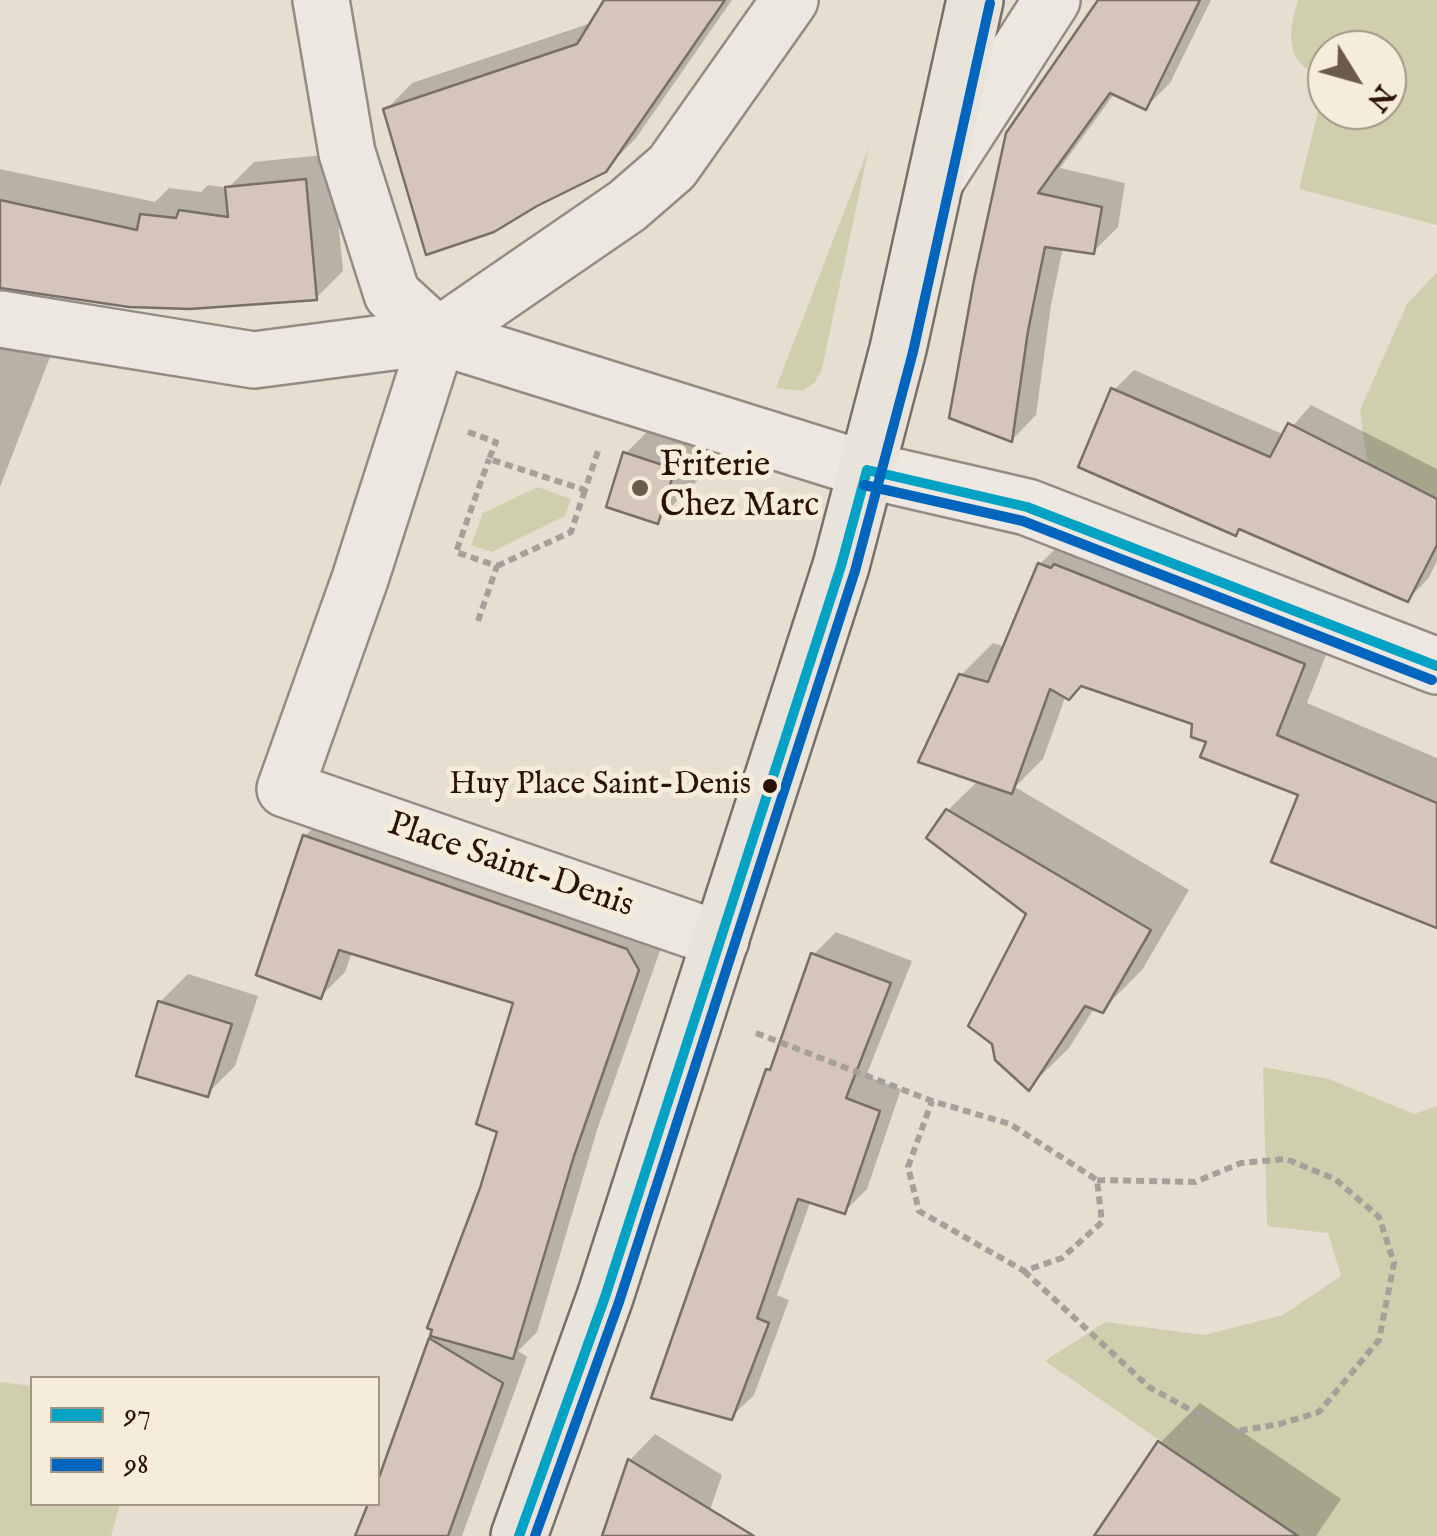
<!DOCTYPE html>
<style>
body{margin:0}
#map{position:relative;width:1437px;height:1536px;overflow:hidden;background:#e6ded0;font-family:"IM FELL English",serif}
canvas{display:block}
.legend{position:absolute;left:30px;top:1376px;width:350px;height:130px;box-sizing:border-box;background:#f5ecdb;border:2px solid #a49586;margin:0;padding:12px 18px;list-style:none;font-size:30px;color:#2a1306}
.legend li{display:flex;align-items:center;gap:20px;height:50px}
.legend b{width:50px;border:2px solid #a49586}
.north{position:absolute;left:1307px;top:30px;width:100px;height:100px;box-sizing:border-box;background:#f5ecdb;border:2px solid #a49586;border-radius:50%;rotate:127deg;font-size:28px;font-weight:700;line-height:40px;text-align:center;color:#2a1306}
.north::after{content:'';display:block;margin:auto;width:35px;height:45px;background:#6c5a4d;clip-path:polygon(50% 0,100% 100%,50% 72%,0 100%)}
</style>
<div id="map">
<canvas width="1437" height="1536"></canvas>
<ul class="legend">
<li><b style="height:12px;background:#02a2c4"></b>97</li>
<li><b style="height:12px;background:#0065bd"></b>98</li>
</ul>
<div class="north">N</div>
</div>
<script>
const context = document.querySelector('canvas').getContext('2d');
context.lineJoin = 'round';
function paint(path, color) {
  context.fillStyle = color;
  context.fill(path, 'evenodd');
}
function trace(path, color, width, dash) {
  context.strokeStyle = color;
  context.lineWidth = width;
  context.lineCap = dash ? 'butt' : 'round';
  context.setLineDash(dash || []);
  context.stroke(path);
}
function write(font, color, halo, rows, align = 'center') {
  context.font = font + ' "IM FELL English",serif';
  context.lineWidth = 10;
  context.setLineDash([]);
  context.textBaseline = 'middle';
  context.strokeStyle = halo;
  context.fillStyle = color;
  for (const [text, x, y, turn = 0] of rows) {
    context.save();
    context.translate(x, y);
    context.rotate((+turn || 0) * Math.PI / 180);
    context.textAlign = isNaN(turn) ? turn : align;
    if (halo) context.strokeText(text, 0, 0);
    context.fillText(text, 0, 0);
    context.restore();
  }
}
const green = new Path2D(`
 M1298,0H1437V225L1299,189L1326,79C1285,65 1287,36 1298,0ZM1327,50H1387V110H1327Z
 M869,147L822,369L815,382L803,391L776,388Z
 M1437,272V499L1365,466L1367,461L1360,410L1407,304Z
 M538,487L571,499L565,516L492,552L471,545L483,513Z
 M1263,1067L1329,1079L1414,1114L1437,1106V1536H1298L1045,1361L1105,1322L1204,1335L1283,1315L1341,1276L1328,1233L1267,1226Z
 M0,1382L32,1386V1504H120L111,1536H0Z`);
const shadow = new Path2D(`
 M604,0H732L636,138L609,166L386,110L412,83L591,23Z
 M1101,0H1211L1170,83L1146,107L1115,93L1060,168L1125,183L1118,227L1093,252L1063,247L1051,305L1036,415L1012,440L952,416Z
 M332,154L343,271L316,298L0,284V169L155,202L169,188L201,192L208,185L228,188L254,162Z
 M0,337L50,357L0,487Z
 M1134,370L1285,435L1311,405L1437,469V561L1428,579L1408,599L1114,390Z
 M665,414L713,429L697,481L657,521L625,454Z
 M1072,532L1335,632L1307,703L1437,758V917L1301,793L1209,740L1195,722L1082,684L1066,695L1043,759L1015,787L1189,890L1142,970L1102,1010L1095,1007L1069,1048L1029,1087L1030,913L948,810L979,780L961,675L993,643L1005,647L1040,564Z
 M330,812L662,945L597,1130L537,1332L518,1351L527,1357L462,1536H359L371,1504H378V1485L435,1335L483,1189L500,1130L516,1002L352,952L345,972L321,996L305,836Z
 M836,932L912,961L866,1076L901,1089L867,1189L845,1211L811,1200L777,1295L789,1300L754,1395L731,1417L768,1070L775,1064L813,955Z
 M188,974L258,996L235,1066L207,1094L160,1002Z
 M1200,1403L1341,1499L1316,1536H1097L1160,1443Z
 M655,1434L722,1475L701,1536H602L630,1460Z`);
const building = new Path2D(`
 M604,0H725L606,172L537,206L494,232L426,255L383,109L577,44Z
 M1098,0H1200L1146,110L1110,93L1038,193L1102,207L1094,254L1045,247L1028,331L1012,442L949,418L974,280L1006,133Z
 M306,179L317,300L190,309L129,307L0,288V200L137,230L140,214L176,218L179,210L228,217L225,187Z
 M1111,388L1270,457L1288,423L1437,499V545L1408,602L1239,529L1236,536L1078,467Z
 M623,452L675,469L658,524L606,507Z
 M1038,563L1051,568L1054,564L1305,664L1277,735L1437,803V928L1271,862L1298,795L1200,757L1206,742L1191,737L1192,724L1081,686L1069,700L1050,689L1012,794L918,762L959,674L988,682Z
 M946,809L1151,930L1103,1013L1085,1006L1029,1091L995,1060L992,1044L968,1026L1026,914L926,838Z
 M303,835L627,949L639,970L574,1156L513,1359L430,1336L432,1330L427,1328L480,1188L497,1132L476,1124L513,1003L339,950L321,999L256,975Z
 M811,953L891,983L846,1098L880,1111L845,1214L798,1199L757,1318L769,1323L732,1420L651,1398L766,1069L770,1070Z
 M158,1001L232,1024L208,1097L136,1076Z
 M429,1338L503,1383L448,1536H355L368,1504H378V1480Z
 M1158,1441L1298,1536H1094Z
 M628,1459L754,1536H602Z`);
const path = new Path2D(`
 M468,432L496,442L489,459L585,490L599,448
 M497,566L571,532L585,490
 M478,621L497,566L456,552L489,459
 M756,1033L932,1101L1010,1124L1097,1180L1102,1222L1062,1258L1024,1271L919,1211L908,1167L932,1101
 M1024,1271L1149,1387L1231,1432L1280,1424L1319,1412L1379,1340L1394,1263L1379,1217L1335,1179L1286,1159L1241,1163L1195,1182L1097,1180`);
const minor = new Path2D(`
 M321,0L347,153L392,294L438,336L867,470
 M937,178L1052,0
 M0,319L254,360L438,336
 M721,940L285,789L360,579L438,336L627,206L672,167L790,0`);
const tertiary = new Path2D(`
 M867,470L1027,507L1437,666`);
const primary = new Path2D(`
 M519,1536L605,1297L841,566L898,349L975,0`);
const bus1 = new Path2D(`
 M867,470L1027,507L1437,666
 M519,1536L605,1297L841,566L867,470`);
const bus2 = new Path2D(`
 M864,485L1023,521L1432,680
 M535,1536L619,1302L855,571L913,352L990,3`);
const markers = [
 [640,488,10,"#6c5a4d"],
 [770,786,9,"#2a1306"]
];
const busNames = [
 ["Huy Place Saint-Denis",751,786]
];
const poiNames = [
 ["Friterie",660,468],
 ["Chez Marc",660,508]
];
const streetNames = [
 ["Place Saint-Denis",510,867,19]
];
paint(green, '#cfcfae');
paint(shadow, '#0003');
paint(building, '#d6c5bb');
trace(building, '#787068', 2.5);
trace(minor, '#938c82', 60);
trace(tertiary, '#938c82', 60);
trace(primary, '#787068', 60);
trace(path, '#a5a09a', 6, [8, 5]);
trace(minor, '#ece7e0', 55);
trace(tertiary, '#ece7e0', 55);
trace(primary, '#e9e4db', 55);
trace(bus1, '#02a2c4', 10);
trace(bus2, '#0065bd', 10);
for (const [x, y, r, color] of markers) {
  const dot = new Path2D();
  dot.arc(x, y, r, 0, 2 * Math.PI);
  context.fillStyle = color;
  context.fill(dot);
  trace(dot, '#f5ecdb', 4);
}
write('32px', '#2a1306', '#f5ecdb', busNames, 'right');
write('35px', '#2a1306', '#f5ecdb', poiNames, 'left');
write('35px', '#2a1306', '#f5ecdb', streetNames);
</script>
